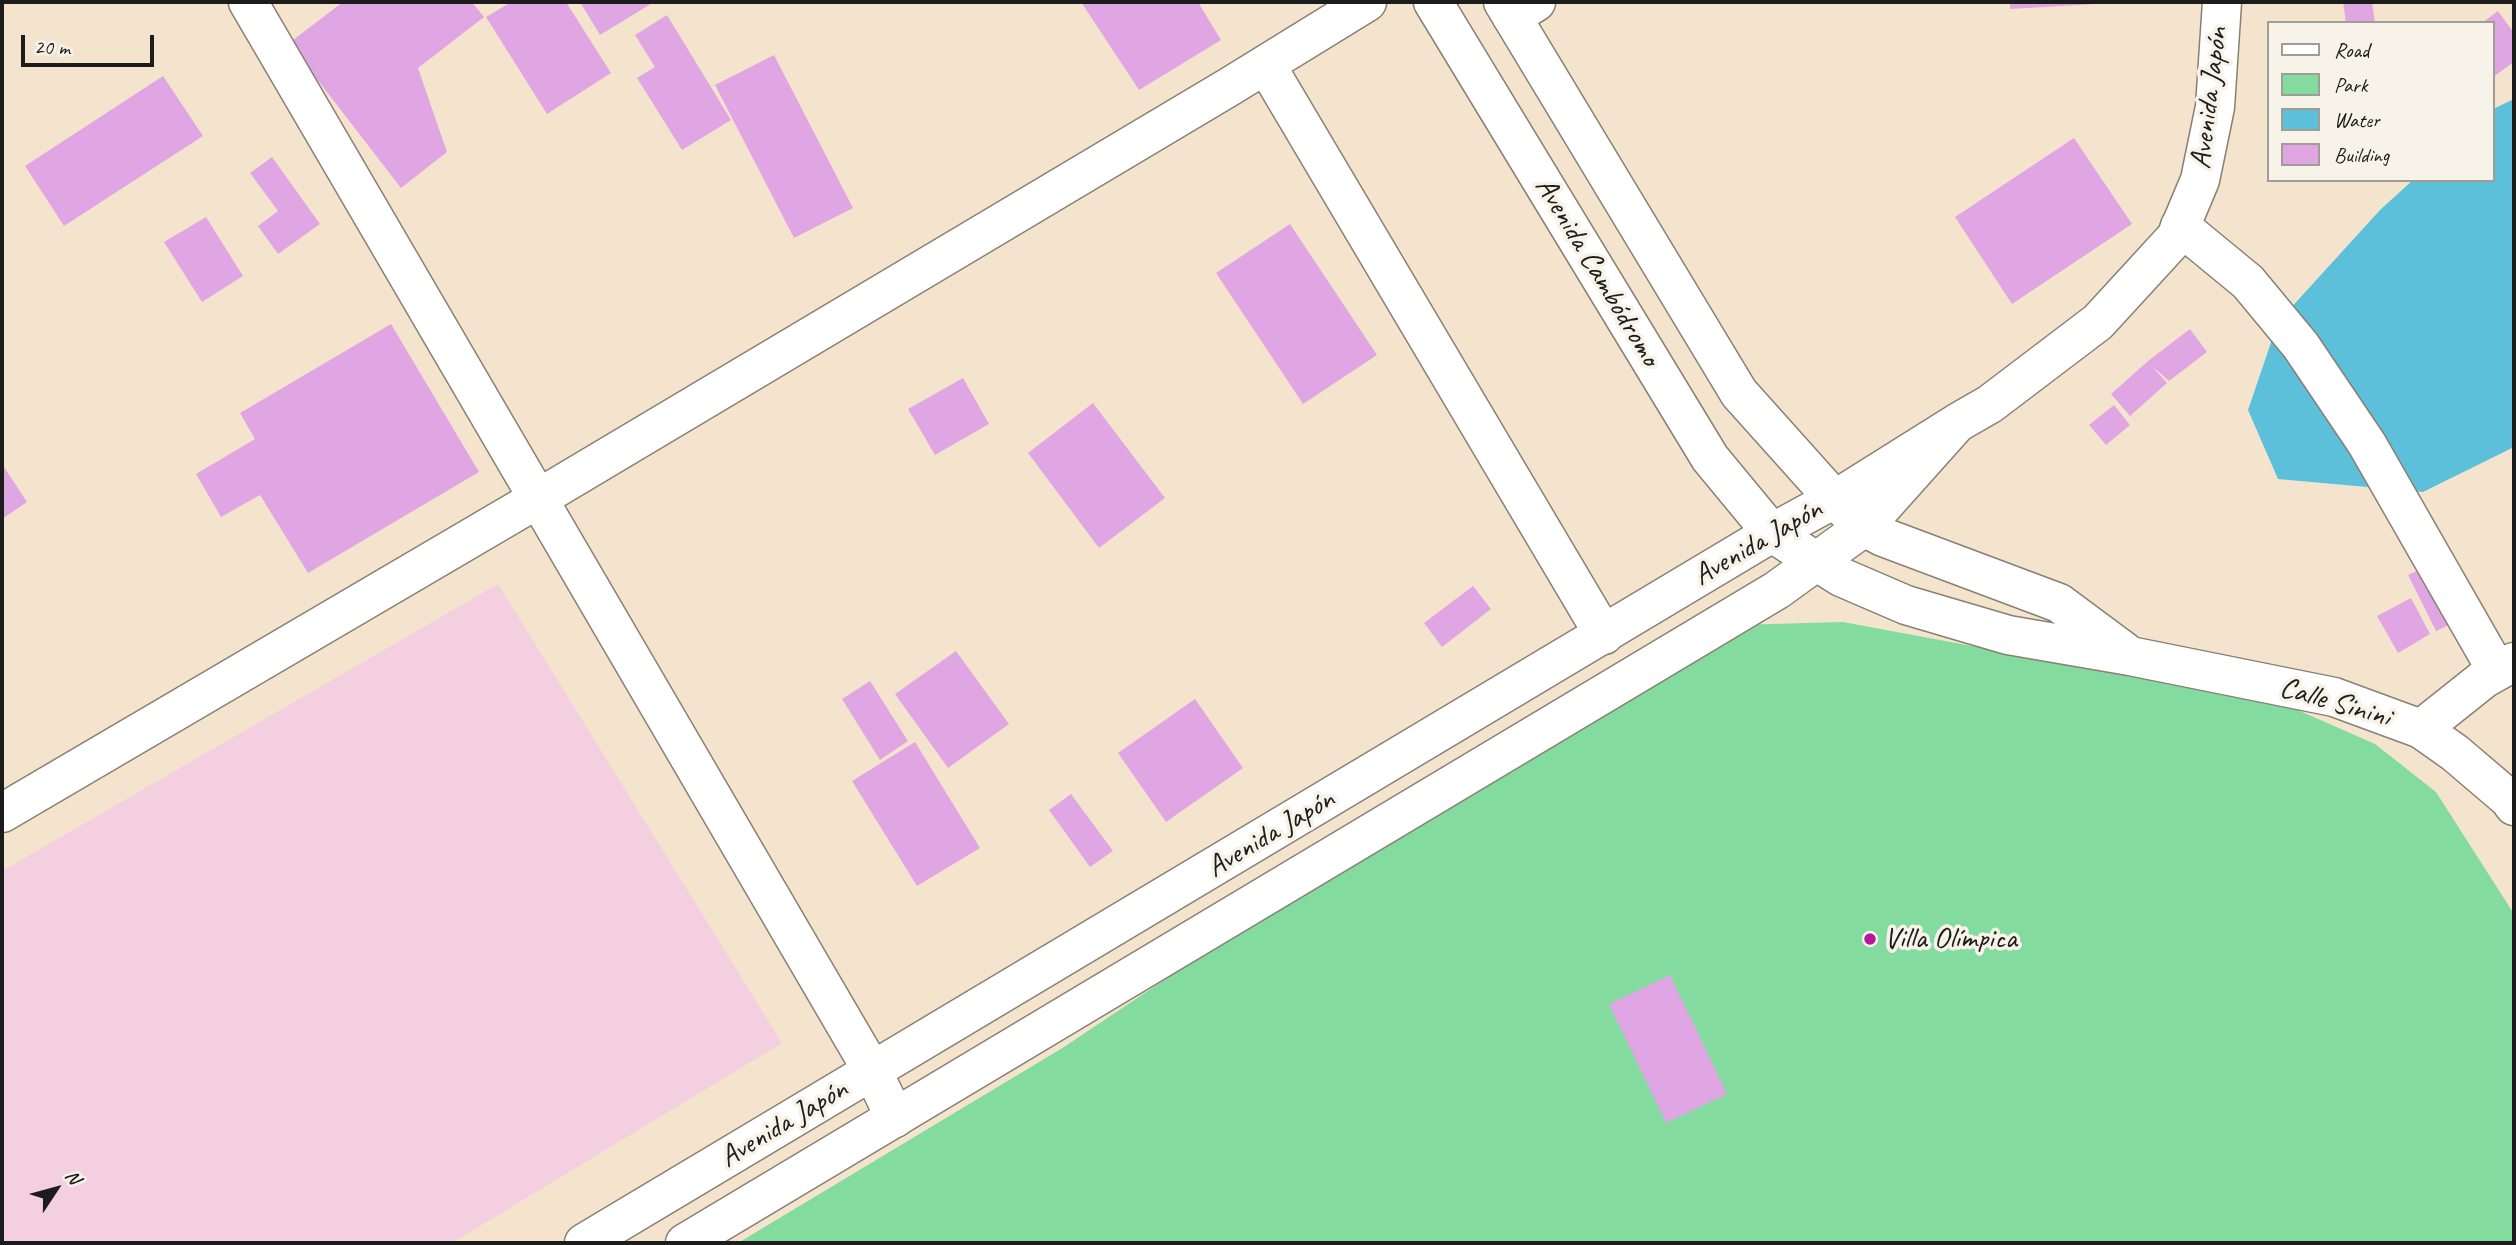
<!DOCTYPE html>
<meta charset="utf-8">
<style>
body{margin:0}
#map{position:relative;width:2516px;height:1245px;overflow:hidden;background:#f5e4cd;font-family:Caveat,sans-serif}
canvas{display:block}
.frame{position:absolute;inset:0;border:4px solid #1c1c1c;pointer-events:none}
.legend{position:absolute;left:2267px;top:21px;width:228px;height:161px;box-sizing:border-box;background:#f7f3e8;border:2px solid #9f9d96;margin:0;padding:9px 12px;list-style:none;font-size:21px;color:#1c1c1c}
.legend li{display:flex;align-items:center;gap:14px;height:35px}
.legend b{width:35px;border:2px solid #9f9d96}
.north{position:absolute;left:21px;top:1154px;width:70px;height:70px;-webkit-text-stroke:5px #f7f3e8;paint-order:stroke;rotate:54deg;font-size:19px;font-weight:700;line-height:28px;text-align:center;color:#1c1c1c}
.north::after{content:'';display:block;margin:auto;width:24px;height:32px;background:#1c1c1c;clip-path:polygon(50% 0,100% 100%,50% 72%,0 100%)}
.scale{position:absolute;left:21px;top:35px;width:133px;height:32px;box-sizing:border-box;border:4px solid #1c1c1c;border-top:0;padding-left:9px;font-size:21px;line-height:24px;white-space:nowrap;color:#1c1c1c;-webkit-text-stroke:5px #f7f3e8;paint-order:stroke}
</style>
<div id="map">
<canvas width="2516" height="1245"></canvas>
<div class="frame"></div>
<ul class="legend">
<li><b style="height:9px;background:#fff"></b>Road</li>
<li><b style="height:19px;background:#83db9f"></b>Park</li>
<li><b style="height:19px;background:#5dc0db"></b>Water</li>
<li><b style="height:19px;background:#e0a6e3"></b>Building</li>
</ul>
<div class="north">N</div>
<div class="scale">20 m</div>
</div>
<script>
const context = document.querySelector('canvas').getContext('2d');
context.lineJoin = 'round';
function paint(path, color) {
  context.fillStyle = color;
  context.fill(path, 'evenodd');
}
function trace(path, color, width, dash) {
  context.strokeStyle = color;
  context.lineWidth = width;
  context.lineCap = dash ? 'butt' : 'round';
  context.setLineDash(dash || []);
  context.stroke(path);
}
function write(font, color, halo, rows, align = 'center') {
  context.font = font + ' Caveat,sans-serif';
  context.lineWidth = 7;
  context.setLineDash([]);
  context.textBaseline = 'middle';
  context.strokeStyle = halo;
  context.fillStyle = color;
  for (const [text, x, y, turn = 0] of rows) {
    context.save();
    context.translate(x, y);
    context.rotate((+turn || 0) * Math.PI / 180);
    context.textAlign = isNaN(turn) ? turn : align;
    if (halo) context.strokeText(text, 0, 0);
    context.fillText(text, 0, 0);
    context.restore();
  }
}
const built = new Path2D(`
 M498,584L782,1043L452,1243H2V871Z`);
const green = new Path2D(`
 M1843,622L2284,704L2375,744L2436,792L2514,914V1243H738L1064,1047L1188,964L1736,625Z`);
const water = new Path2D(`
 M2514,99V447L2423,492L2278,479L2248,410L2278,322L2380,210L2413,180H2493V109Z`);
const building = new Path2D(`
 M343,2H472L484,17L418,68L447,152L401,188L289,43Z
 M511,2H566L611,73L547,114L486,17Z
 M580,2H654L600,35Z
 M1081,2H1198L1221,40L1139,90Z
 M2010,2H2096V4L2010,9Z
 M2343,2H2372L2375,23H2346Z
 M2498,11L2514,33V62L2493,77V23H2482Z
 M667,15L731,120L682,150L637,78L655,67L635,35Z
 M774,55L853,208L794,238L715,85Z
 M163,76L203,136L64,226L25,166Z
 M2074,138L2132,224L2012,304L1955,217Z
 M272,157L320,224L278,254L258,226L278,211L250,173Z
 M206,217L243,276L202,302L164,242Z
 M1290,224L1377,355L1303,404L1216,273Z
 M391,324L479,472L308,573L260,495L221,517L196,474L255,439L240,413Z
 M2190,329L2207,352L2169,381L2152,366L2167,383L2130,416L2111,394L2148,361Z
 M963,378L989,424L935,455L908,409Z
 M1093,403L1165,498L1099,548L1028,453Z
 M2114,405L2130,425L2106,445L2089,425Z
 M2,464L27,502L2,519Z
 M2432,564L2458,621L2436,631L2408,575Z
 M1473,586L1491,609L1442,647L1424,623Z
 M2411,598L2430,634L2398,653L2377,616Z
 M956,651L1009,724L948,768L895,694Z
 M870,681L908,741L880,760L842,699Z
 M1195,699L1243,768L1166,822L1118,753Z
 M915,742L980,848L917,886L852,781Z
 M1071,794L1113,851L1090,867L1049,810Z
 M1670,975L1727,1094L1666,1123L1609,1004Z`);
const street = new Path2D(`
 M248,2L873,1072L895,1118
 M1512,17L1536,2
 M1266,65L1604,635
 M2180,226L2248,282L2301,346L2367,444L2497,671
 M2421,729L2485,678L2514,662
 M2,813L539,498L1229,87L1367,2`);
const secondary = new Path2D(`
 M1433,2L1710,458L1772,533L1841,577L1906,605L2008,635L2130,656L2334,697L2421,729L2455,753L2509,799L2514,806
 M1503,2L1739,393L1834,499L1864,527L1883,537L2059,603L2125,652
 M1957,423L1990,404L2098,322L2176,237L2200,180L2215,107L2222,2
 M584,1243L1772,533L1847,492L1957,423L1864,527L1777,590L685,1243`);
const markers = [
 [1870,939,7,"#b5179e"]
];
const streetNames = [
 ["Avenida Japón",2210,98,-83],
 ["Avenida Cambódromo",1597,272,59],
 ["Avenida Japón",1758,543,-30],
 ["Calle Sinini",2335,703,16],
 ["Avenida Japón",1271,834,-31],
 ["Avenida Japón",784,1124,-31]
];
const poiNames = [
 ["Villa Olímpica",1884,939]
];
paint(built, '#f3cfdf');
paint(green, '#83db9f');
paint(water, '#5dc0db');
paint(building, '#e0a6e3');
trace(street, '#888074', 41);
trace(secondary, '#888074', 41);
trace(street, '#fff', 38);
trace(secondary, '#fff', 38);
for (const [x, y, r, color] of markers) {
  const dot = new Path2D();
  dot.arc(x, y, r, 0, 2 * Math.PI);
  context.fillStyle = color;
  context.fill(dot);
  trace(dot, '#f7f3e8', 2.5);
}
write('30px', '#1c1c1c', '#f7f3e8', streetNames);
write('30px', '#1c1c1c', '#f7f3e8', poiNames, 'left');
</script>
